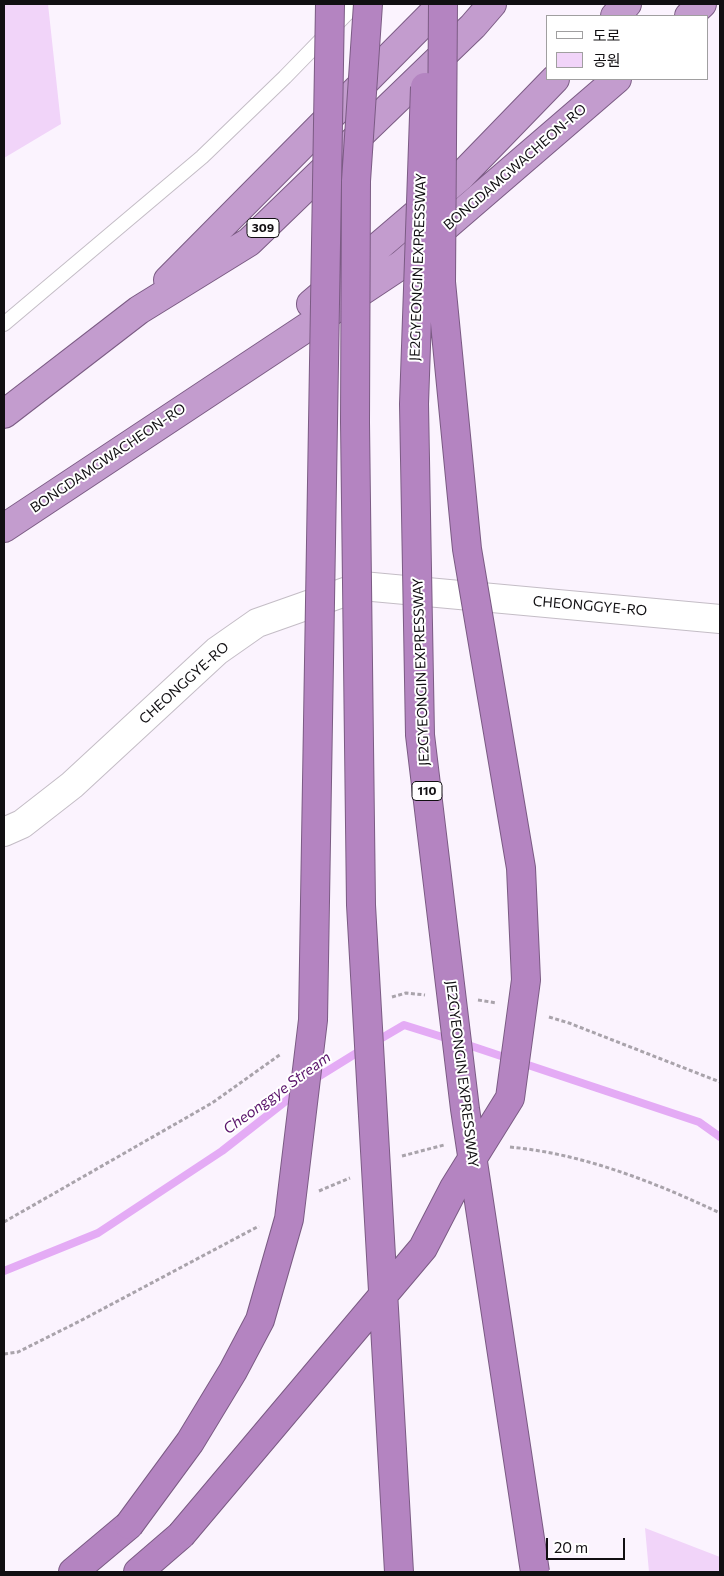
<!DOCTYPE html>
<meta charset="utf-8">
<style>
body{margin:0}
#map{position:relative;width:724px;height:1576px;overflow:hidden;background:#fbf3fe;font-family:Commissioner,"Noto Sans KR",sans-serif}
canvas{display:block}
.frame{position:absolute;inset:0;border:5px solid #110f12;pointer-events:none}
.legend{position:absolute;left:546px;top:15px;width:162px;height:65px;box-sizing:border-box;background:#fff;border:1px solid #a09fa0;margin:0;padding:6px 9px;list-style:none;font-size:15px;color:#110f12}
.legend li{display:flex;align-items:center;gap:10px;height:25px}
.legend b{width:25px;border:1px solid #a09fa0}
.scale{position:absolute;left:546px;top:1538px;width:79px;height:22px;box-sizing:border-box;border:2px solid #110f12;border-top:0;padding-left:6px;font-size:15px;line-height:18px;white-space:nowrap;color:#110f12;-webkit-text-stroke:4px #fff;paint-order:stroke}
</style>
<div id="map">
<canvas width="724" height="1576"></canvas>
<div class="frame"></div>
<ul class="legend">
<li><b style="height:6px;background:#fff"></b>도로</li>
<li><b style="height:14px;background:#f1d4f9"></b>공원</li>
</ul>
<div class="scale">20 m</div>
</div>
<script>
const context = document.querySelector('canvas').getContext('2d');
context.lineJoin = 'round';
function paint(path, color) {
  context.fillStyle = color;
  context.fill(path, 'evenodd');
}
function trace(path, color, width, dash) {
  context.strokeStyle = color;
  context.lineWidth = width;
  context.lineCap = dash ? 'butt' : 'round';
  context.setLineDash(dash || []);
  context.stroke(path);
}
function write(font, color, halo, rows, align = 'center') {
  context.font = font + ' Commissioner,sans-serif';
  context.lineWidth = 4;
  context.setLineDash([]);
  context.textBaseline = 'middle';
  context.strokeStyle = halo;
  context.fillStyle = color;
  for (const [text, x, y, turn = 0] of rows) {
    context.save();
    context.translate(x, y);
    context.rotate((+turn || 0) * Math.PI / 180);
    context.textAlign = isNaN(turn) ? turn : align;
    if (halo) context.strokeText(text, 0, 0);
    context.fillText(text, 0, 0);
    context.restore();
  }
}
const green = new Path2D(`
 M4,4H48L61,124L4,158Z
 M645,1528L720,1557V1572H649Z`);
const stream = new Path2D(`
 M375,1042L404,1025L452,1040
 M462,1043L699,1122L720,1137
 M313,1080L363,1049
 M4,1271L98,1233L222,1151L296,1093`);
const path = new Path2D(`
 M392,997L406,993L425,995
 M478,1000L497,1003
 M549,1017L569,1023L720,1082
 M510,1147C584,1154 654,1182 720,1213
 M402,1156L444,1145
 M319,1191L350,1178
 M4,1222L212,1103L281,1054
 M4,1354L18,1352L80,1321L259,1226`);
const service = new Path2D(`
 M4,324L202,157L285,77L356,4`);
const tertiary = new Path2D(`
 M4,832L22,824L72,785L217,651L257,623L362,586L720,619`);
const trunk = new Path2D(`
 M615,16L627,4
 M689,16L702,4
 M168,280L442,4
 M311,304L461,176L555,79
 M4,414L139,310L249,242L473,26L492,4
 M4,528L401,265L617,79`);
const motorway = new Path2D(`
 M73,1572L129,1525
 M138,1572L181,1535`);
const motorwayBridge = new Path2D(`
 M368,4L356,181L355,422L361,905L399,1572
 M425,87L414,404L420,735L465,1109L535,1572
 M129,1525L190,1442L233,1371L260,1320L289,1219L313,1020L330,4
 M181,1535L423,1248L454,1188L510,1098L526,980L521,868L467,549L441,282L443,4`);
const shields = [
 [263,228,32],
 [427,791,30]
];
const shieldNames = [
 ["309",263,228],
 ["110",427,791]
];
const streetNames = [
 ["BONGDAMGWACHEON-RO",515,167,-41],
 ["JE2GYEONGIN EXPRESSWAY",418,267,-88],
 ["BONGDAMGWACHEON-RO",108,458,-34],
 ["CHEONGGYE-RO",590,606,5],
 ["JE2GYEONGIN EXPRESSWAY",421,672,-92],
 ["CHEONGGYE-RO",184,683,-42],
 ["JE2GYEONGIN EXPRESSWAY",462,1074,83]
];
const waterNames = [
 ["Cheonggye Stream",277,1093,-36]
];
paint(green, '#f1d4f9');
trace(stream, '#e4abf5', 8);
trace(service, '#c4bdc6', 16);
trace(tertiary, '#c4bdc6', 30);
trace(trunk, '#7b5b84', 30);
trace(motorway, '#7b5b84', 30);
trace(path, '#a9a3ab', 3, [4, 2.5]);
trace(service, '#fff', 14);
trace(tertiary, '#fff', 28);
trace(trunk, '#c39cce', 28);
trace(motorway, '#b484c1', 28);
trace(motorwayBridge, '#7b5b84', 30, []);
trace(motorwayBridge, '#b484c1', 28);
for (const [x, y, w] of shields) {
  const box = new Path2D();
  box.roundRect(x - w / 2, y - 9.5, w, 19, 4);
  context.fillStyle = '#fff';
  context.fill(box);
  trace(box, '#110f12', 1);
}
write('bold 12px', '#110f12', null, shieldNames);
write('14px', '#110f12', '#fff', streetNames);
write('italic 15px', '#59126a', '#fff', waterNames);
</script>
